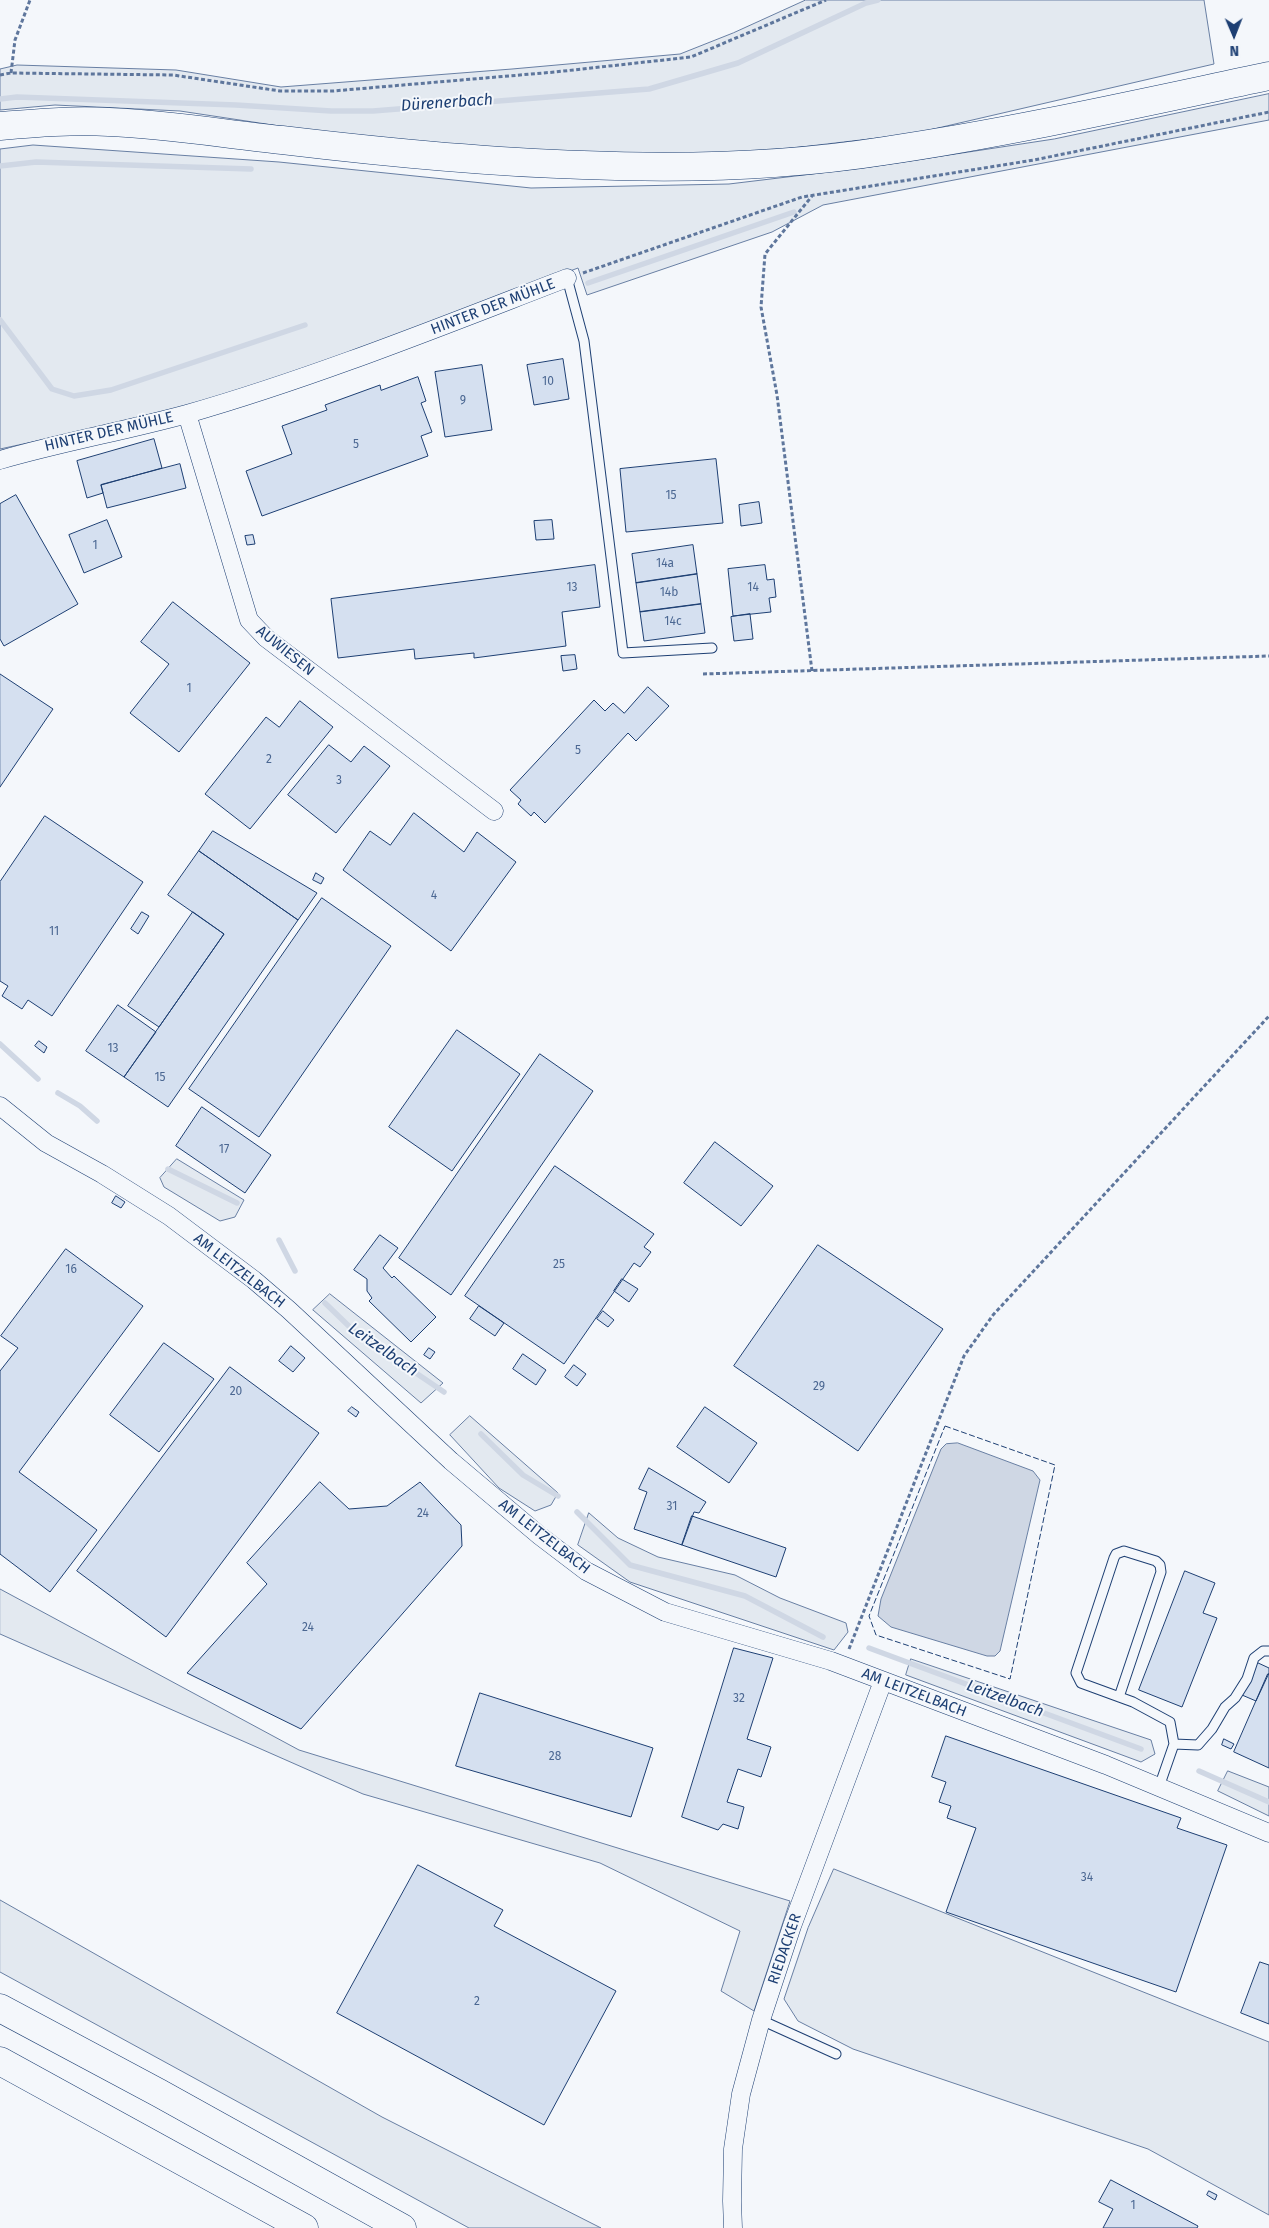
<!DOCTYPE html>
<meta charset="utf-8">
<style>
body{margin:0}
#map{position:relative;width:1269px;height:2228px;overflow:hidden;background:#f4f7fb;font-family:"Fira Sans",sans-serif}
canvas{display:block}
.north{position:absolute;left:1209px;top:10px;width:50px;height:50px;-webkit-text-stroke:4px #f4f7fb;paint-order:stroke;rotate:179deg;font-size:14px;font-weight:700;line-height:20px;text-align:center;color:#1d3f73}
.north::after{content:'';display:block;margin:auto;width:18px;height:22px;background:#1d3f73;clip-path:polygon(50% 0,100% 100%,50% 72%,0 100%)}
</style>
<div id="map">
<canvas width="1269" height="2228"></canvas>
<div class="north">N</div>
</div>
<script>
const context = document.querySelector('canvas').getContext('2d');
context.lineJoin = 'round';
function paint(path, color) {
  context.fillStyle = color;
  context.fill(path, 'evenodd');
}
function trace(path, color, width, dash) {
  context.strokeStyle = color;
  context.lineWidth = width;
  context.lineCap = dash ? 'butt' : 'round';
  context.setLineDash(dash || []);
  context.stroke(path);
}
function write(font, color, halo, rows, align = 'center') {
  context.font = font + ' "Fira Sans",sans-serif';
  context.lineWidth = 4;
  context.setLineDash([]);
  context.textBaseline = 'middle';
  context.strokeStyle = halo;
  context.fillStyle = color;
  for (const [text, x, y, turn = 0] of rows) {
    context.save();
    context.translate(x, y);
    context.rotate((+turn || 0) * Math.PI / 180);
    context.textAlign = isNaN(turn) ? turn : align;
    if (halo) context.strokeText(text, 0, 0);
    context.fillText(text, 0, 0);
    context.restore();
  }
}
const green = new Path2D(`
 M806,0H1204L1214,64L912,134L741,154L581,155L372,140L180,111L55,105L0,110V69L17,65L176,70L281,87L512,69L680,54L733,33Z
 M1269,94V120L823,205L772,232L587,295L578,268L315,366L184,409L0,449V149L33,145L279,162L531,188L729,184L870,167L1054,139Z
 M177,1159L244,1200L235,1217L220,1221L164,1187L160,1178Z
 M330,1294L443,1383L421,1403L313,1310Z
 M470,1416L558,1493L551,1505L535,1511L499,1488L450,1435Z
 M589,1513L618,1538L658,1557L735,1575L780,1598L846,1623L848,1632L834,1650L630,1582L578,1545Z
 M0,1589L299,1750L790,1901L754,2011L721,1991L740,1931L600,1863L363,1794L0,1634Z
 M911,1659L1151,1740L1155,1754L1141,1762L906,1675Z
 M1228,1771L1269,1787V1816L1218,1791Z
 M834,1869L1269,2042V2215L1148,2149L853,2049L798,2021L784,1999L808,1928Z
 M0,1900L382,2117L601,2228H469L0,1972Z`);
const water = new Path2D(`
 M958,1443L1033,1471L1040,1480L1003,1638L1000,1651L995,1656H987L891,1627L878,1616L881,1599L941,1449L946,1444Z`);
const stream = new Path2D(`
 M0,99L17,97L236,105L331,111H373L649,89L738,63L866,3L878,0
 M0,166L36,162L251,169
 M588,283L794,212
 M0,320L52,389L74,396L111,390L305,325
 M0,1044L38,1079
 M58,1093L80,1106L97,1121
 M168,1169L237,1203
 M279,1240L295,1271
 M325,1303L354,1331L444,1392
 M481,1434L523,1475L558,1496
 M577,1512L630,1565L745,1596L823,1637
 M869,1648L1141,1749
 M1199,1771L1269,1802`);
const building = new Path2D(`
 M563,359L569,399L534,405L527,365Z
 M482,365L492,430L445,437L435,372Z
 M418,377L426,401L421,403L432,432L421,436L428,456L262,516L246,471L292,454L282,426L327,410L325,405L380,385L381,390Z
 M154,439L162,468L101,485L103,493L87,498L77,461Z
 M716,459L723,523L626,532L620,469Z
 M180,464L186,488L107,508L101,485Z
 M16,495L78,604L4,646L0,639V504Z
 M759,502L762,523L741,526L739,505Z
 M107,520L122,557L84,573L69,535Z
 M552,520L554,539L536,540L534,521Z
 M253,535L255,544L247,545L245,536Z
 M693,545L697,574L636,583L632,554Z
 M595,565L600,607L562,612L566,646L474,658V653L415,659L414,649L338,658L331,599Z
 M765,565L767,580L774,579L776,597L769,598L771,612L733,616L728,569Z
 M697,574L701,604L640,612L636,583Z
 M173,602L250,663L179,752L130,713L169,664L141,642Z
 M701,604L705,633L644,641L640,612Z
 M750,614L753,639L734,641L731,617Z
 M575,655L577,669L563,671L561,656Z
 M0,674L53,709L0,787Z
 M648,687L669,706L636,741L628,733L545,823L534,812L531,816L518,804L521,800L510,790L594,700L605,711L613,703L624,713Z
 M300,701L333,727L250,829L205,794L266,717L279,727Z
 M329,745L351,762L364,746L390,766L336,833L288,795Z
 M414,813L464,852L477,832L516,862L451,951L343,870L370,831L390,845Z
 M45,816L143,882L52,1016L28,1000L22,1009L2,996L8,986L0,981V882Z
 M213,831L317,893L298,920L199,851Z
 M199,851L298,920L168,1107L124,1077L224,934L168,895Z
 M316,873L324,878L321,884L313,880Z
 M322,898L391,946L259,1137L189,1089Z
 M142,912L149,916L138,934L131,929Z
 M193,912L224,934L159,1027L128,1006Z
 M118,1005L156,1032L124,1077L86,1051Z
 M457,1030L520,1074L452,1171L389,1127Z
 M39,1041L47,1047L44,1053L35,1046Z
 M540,1054L593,1091L451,1295L399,1258Z
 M202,1107L271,1155L245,1193L176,1146Z
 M715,1142L773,1186L741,1226L684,1183Z
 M555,1166L654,1234L644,1247L651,1252L640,1267L634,1263L564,1364L465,1296Z
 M116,1196L125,1202L121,1208L112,1203Z
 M380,1235L398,1248L383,1268L392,1278L394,1276L436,1317L411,1342L369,1301L372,1298L367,1291V1279L354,1270Z
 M818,1245L943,1329L858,1451L734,1366Z
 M66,1249L143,1306L19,1472L97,1530L50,1592L0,1554V1371L18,1348L1,1336Z
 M622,1279L638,1289L629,1302L614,1291Z
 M479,1306L504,1323L495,1336L470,1319Z
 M603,1311L614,1320L608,1327L597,1319Z
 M164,1343L214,1379L159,1452L110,1415Z
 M291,1346L305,1358L293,1372L279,1361Z
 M429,1348L435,1352L430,1359L424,1355Z
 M523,1354L546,1370L536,1385L513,1369Z
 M574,1365L586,1374L577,1386L565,1377Z
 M230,1367L319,1433L166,1637L77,1571Z
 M352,1407L359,1412L356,1417L348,1411Z
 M705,1407L757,1443L729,1483L677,1447Z
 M649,1468L706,1502L699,1513L694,1512L682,1545L634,1529L647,1492L639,1489Z
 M320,1482L349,1509L387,1506L420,1482L461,1525L462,1546L301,1729L187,1673L267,1584L247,1563Z
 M692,1516L786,1548L776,1577L682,1545Z
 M1185,1571L1215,1583L1203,1613L1217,1618L1182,1707L1139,1690Z
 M734,1648L773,1658L747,1739L771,1747L761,1777L738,1769L727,1802L744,1807L738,1829L723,1824L718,1830L682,1817Z
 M1256,1662L1269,1668V1673L1256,1701L1242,1695Z
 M1268,1674H1269V1768L1234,1752Z
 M480,1693L653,1748L631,1817L456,1766Z
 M946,1736L1181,1818L1177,1828L1227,1845L1176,1992L946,1912L976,1828L947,1818L951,1806L939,1802L946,1782L932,1777Z
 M1224,1739L1234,1744L1231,1749L1222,1745Z
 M418,1865L503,1910L494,1926L616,1991L544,2125L337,2013Z
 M1260,1962L1269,1965V2024L1241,2013Z
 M1111,2180L1198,2226L1197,2228H1103L1113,2209L1099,2202Z
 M1209,2191L1217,2195L1215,2200L1207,2195Z`);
const path = new Path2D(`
 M11,73L15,40L30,0
 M0,75L11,73L173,75L280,91H333L555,72L691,57L826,0
 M583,273L802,197L1034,160L1269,112
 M812,671L777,395L761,307L765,254L812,196
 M703,674L1269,656
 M849,1649L964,1356L993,1315L1269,1016`);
const lane = new Path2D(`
 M567,278L584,341L623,653L712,648
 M1119,1697L1161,1572L1160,1565L1156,1561L1124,1551L1116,1554L1114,1558L1076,1673L1081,1683L1133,1702L1170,1722L1174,1744L1159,1787
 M1174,1744L1198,1745L1212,1729L1225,1707L1235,1698L1247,1679L1254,1658L1263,1651H1269
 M761,2020L836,2054`);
const street = new Path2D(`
 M187,414L249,620L266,638L494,811
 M0,460C62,442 125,431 187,414C316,377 442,326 567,278
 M0,1106L46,1143L102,1174L169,1216L254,1280L289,1310L451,1461L540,1536L586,1571L665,1612L831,1661L1106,1765L1269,1833
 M733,2228L732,2201L733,2149L741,2094L761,2020L792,1926L883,1681`);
const primary = new Path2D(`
 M0,126C36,123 73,120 109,122C167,124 224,134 282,140C382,152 482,162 583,165C680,169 788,166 884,151C1013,132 1141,103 1269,76`);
const highway = new Path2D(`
 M0,2008L159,2093L402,2228
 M0,2061L304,2228`);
const fence = new Path2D(`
 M945,1426L1055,1465L1010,1679L876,1635L869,1616Z`);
const numberNames = [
 ["10",548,382],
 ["9",463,401],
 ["5",356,445],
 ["15",671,496],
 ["1",95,546],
 ["14a",665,564],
 ["13",572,588],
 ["14",753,588],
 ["14b",669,593],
 ["14c",673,622],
 ["1",189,689],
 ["5",578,751],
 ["2",269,760],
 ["3",339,781],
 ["4",434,896],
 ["11",54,932],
 ["13",113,1049],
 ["15",160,1078],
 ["17",224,1150],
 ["25",559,1265],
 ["16",71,1270],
 ["29",819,1387],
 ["20",236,1392],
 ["31",672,1507],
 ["24",423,1514],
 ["24",308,1628],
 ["32",739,1699],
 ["28",555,1757],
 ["34",1087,1878],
 ["2",477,2002],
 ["1",1133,2206]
];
const streetNames = [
 ["HINTER DER MÜHLE",493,307,-21],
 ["HINTER DER MÜHLE",109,432,-13],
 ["AUWIESEN",285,651,39],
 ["AM LEITZELBACH",239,1271,38],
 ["AM LEITZELBACH",544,1537,38],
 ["AM LEITZELBACH",914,1693,21],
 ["RIEDACKER",785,1949,-71]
];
const waterNames = [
 ["Dürenerbach",447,103,-4],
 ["Leitzelbach",383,1350,35],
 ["Leitzelbach",1005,1699,20]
];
paint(green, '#e3e9f0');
trace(green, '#687fa3', 1);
paint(water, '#cfd7e4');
trace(water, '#687fa3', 1);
trace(stream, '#cfd7e4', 5.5);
paint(building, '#d5e0f0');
trace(building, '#1d3f73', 1);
trace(lane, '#1d3f73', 11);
trace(street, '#1d3f73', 19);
trace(primary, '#1d3f73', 29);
trace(highway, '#1d3f73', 29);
trace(path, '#5e769c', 3, [4, 2.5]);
trace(lane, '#f4f7fb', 9);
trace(street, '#f4f7fb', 18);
trace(primary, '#f4f7fb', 28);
trace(highway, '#f4f7fb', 28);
trace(fence, '#1d3f73', 1, [6, 2.5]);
write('12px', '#4b6792', null, numberNames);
write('15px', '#1d3f73', '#f4f7fb', streetNames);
write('italic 16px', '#1d3f73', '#f4f7fb', waterNames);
</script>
